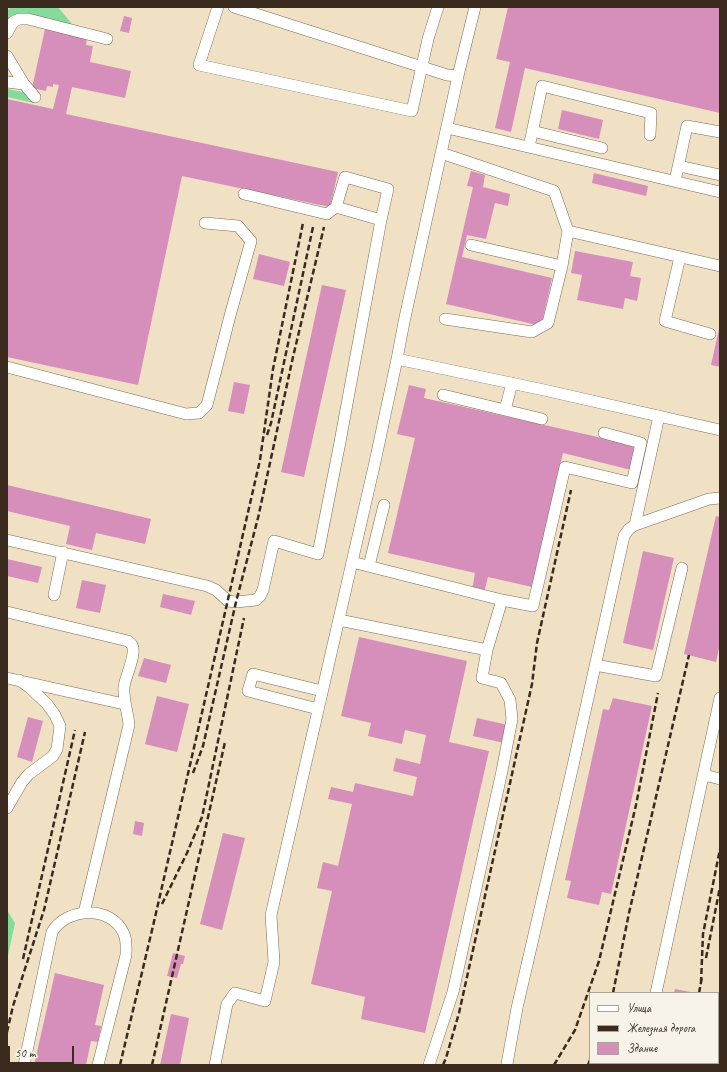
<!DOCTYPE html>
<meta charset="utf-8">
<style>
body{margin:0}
#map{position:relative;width:727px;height:1072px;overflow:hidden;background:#f0e1c4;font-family:Caveat,sans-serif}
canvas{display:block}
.frame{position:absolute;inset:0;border:8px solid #3b2a1e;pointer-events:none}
.legend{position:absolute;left:589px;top:992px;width:130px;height:72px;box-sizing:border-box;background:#f7f3e8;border:1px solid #aca397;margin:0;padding:5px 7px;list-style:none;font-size:12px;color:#3b2a1e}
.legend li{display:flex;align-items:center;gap:8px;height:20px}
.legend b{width:20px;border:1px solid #aca397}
.scale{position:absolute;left:8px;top:1046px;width:66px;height:18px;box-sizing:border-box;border:2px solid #3b2a1e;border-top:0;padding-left:5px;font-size:12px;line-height:14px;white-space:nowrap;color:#3b2a1e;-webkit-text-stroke:3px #f7f3e8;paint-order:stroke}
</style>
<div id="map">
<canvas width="727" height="1072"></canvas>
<div class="frame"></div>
<ul class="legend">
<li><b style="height:5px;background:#fff"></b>Улица</li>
<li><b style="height:5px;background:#3b2a1e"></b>Железная дорога</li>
<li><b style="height:11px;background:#d68fbb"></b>Здание</li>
</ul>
<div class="scale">50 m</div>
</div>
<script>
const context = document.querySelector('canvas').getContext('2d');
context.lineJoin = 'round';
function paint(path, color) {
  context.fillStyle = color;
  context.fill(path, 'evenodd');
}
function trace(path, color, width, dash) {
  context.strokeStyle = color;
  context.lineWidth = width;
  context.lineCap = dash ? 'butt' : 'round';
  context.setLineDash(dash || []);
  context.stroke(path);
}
const green = new Path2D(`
 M12,7H58L76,29L17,15L7,21V10Z
 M7,89L28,93L34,103L7,97Z
 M7,910L15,923L7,960Z`);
const building = new Path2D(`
 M508,7H720V113L525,68L511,132L495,128L510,62L496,59Z
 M124,16L132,18L129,33L120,31Z
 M45,29L87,38L86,45L93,46L90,62L131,71L125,98L72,87L66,114L338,172L330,207L182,176L138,385L7,357V99L53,109L59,85L53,84V87L47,86L46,91L32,88Z
 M562,110L603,120L599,139L558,129Z
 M471,171L485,175L483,187L510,194L508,206L495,203L486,239L467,235L462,257L552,278L541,326L446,304L473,187L467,186Z
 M594,173L648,186L646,196L592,183Z
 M575,251L633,262L630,276L641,278L637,301L625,298L623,309L577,300L582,275L571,273Z
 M259,254L290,262L284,286L253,279Z
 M322,285L346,290L304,477L281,472Z
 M719,329H720V367L711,365Z
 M234,382L250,385L244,414L228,411Z
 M409,385L426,389L424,398L638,446L631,470L563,453L532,587L488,577L484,593L472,590L475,573L388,553L415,438L397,434Z
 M7,485L151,519L145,544L96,533L92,550L66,544L70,526L7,511Z
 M716,516L720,517V644L716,662L684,654Z
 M643,551L674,558L653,650L623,643Z
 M7,559L42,567L38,583L7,576Z
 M82,580L106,585L100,613L76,608Z
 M163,594L195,601L191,615L160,607Z
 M359,637L467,661L449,742L489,751L425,1033L361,1019L365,997L311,984L332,891L317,888L323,862L338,866L352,804L328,799L331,787L353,792L355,783L413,796L417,777L393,771L396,758L420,764L426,735L405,730L402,744L368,736L371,723L341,716Z
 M144,658L171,665L166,683L138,676Z
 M157,696L189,704L177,752L145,744Z
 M613,698L652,706L611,894L602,892L599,905L567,898L571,881L565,880L603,709L609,710Z
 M28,717L43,721L32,762L17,757Z
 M477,718L508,725L504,743L473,736Z
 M135,821L144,823L142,836L133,834Z
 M223,833L245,838L222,930L200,924Z
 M173,953L185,956L183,964H181L177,978L167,976Z
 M55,973L104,985L95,1025L101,1026L98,1042L91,1041L86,1065H34Z
 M675,989L690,992L689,993H674Z
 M171,1014L189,1018L180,1065H160Z`);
const minor = new Path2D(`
 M218,7L199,65L412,111L428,39L438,7
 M234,7L447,75L458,76
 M475,7L458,76L404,322L397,359L544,390L720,430
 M7,33L13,22L19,19H28L107,39
 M7,56L24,84
 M7,82L24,84L35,97
 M447,128L720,192
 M532,131L602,148
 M529,147L542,86L651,113L650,135
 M441,153L554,191L568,231L562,266L548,323L532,332L445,319
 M679,166L720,175
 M675,181L687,126L720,132
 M244,194L327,214L336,207
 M568,231L720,266
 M471,245L562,266
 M680,257L665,321L710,334
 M7,367L186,414L199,413L207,405L231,312L251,241L238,226L205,223
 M443,395L542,419
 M505,410L512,383
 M635,525L659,416
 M7,540L207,586L216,590L228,601L236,602L256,600L260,596L263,590L274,541L318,554L340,442L381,220L388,189L345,177L336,207L381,220
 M352,562L502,600
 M369,566L384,505
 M54,595L63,552
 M7,612L128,641C129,642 131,643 132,645C137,654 125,677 124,687C123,700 128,712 129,725L84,913
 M339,620L487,650L482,678L501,683L510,700L512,719L502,771L453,992L429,1065
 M487,650L502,600L533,606L565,467L632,483L641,443L604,433
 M595,665L656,676L682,568
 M7,678L124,704
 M318,709L248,691L253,674L322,691
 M704,775L720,779
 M7,808L22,782L29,774L53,756L57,749L60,726L55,715L47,704L29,687L19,680
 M656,993L720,698
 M718,1045L720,1046
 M507,1064L517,1008L572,770L624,536L629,529L635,525L709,499L720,498
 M24,1065L52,932C67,907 112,905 124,934C127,941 126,948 126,955L98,1065
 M215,1065L227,1004L235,993L265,1001L274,962L271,915L375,462L397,359
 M641,1065V1063`);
const rail = new Path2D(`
 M267,435L271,423L313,227
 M193,773L203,746L236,602L258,518L293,357L324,227
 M162,904L187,853L202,817L244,618
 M706,958L720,887
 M23,959L75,730
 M701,983L703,934L720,849
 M613,993L629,913L689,655
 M699,993L702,977
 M7,1032L13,1006L44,910L85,732
 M120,1065L153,926L260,460L273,369L303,223
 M152,1065L225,742
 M443,1065L446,1058L459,1013L532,684L537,643L571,490
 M554,1065L575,1030L599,961L636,805L658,693
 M588,1065L590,1060
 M672,1065L673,1063`);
paint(green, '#85da9c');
paint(building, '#d68fbb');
trace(minor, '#7a6a58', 12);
trace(minor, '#fff', 11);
trace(rail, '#3b2a1e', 2.5, [6, 3]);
</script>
